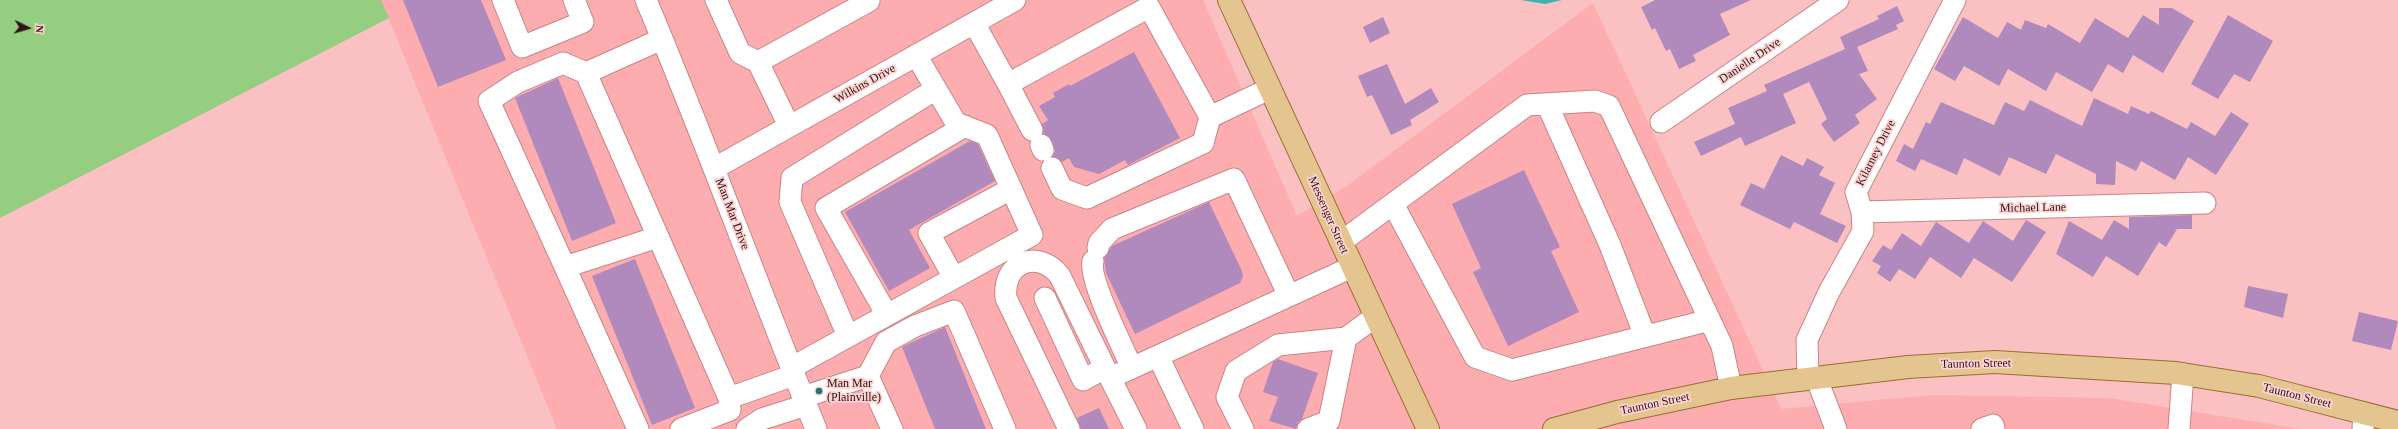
<!DOCTYPE html>
<style>
body{margin:0}
#map{position:relative;width:2398px;height:429px;overflow:hidden;background:#fbc0c1;font-family:Georgia,serif}
canvas{display:block}
.north{position:absolute;left:8px;top:8px;width:40px;height:40px;-webkit-text-stroke:3px #ffd2d2;paint-order:stroke;rotate:95deg;font-size:11px;font-weight:700;line-height:16px;text-align:center;color:#2f1517}
.north::after{content:'';display:block;margin:auto;width:14px;height:18px;background:#2f1517;clip-path:polygon(50% 0,100% 100%,50% 72%,0 100%)}
</style>
<div id="map">
<canvas width="2398" height="429"></canvas>
<div class="north">N</div>
</div>
<script>
const context = document.querySelector('canvas').getContext('2d');
context.lineJoin = 'round';
function paint(path, color) {
  context.fillStyle = color;
  context.fill(path, 'evenodd');
}
function trace(path, color, width, dash) {
  context.strokeStyle = color;
  context.lineWidth = width;
  context.lineCap = dash ? 'butt' : 'round';
  context.setLineDash(dash || []);
  context.stroke(path);
}
function write(font, color, halo, rows, align = 'center') {
  context.font = font + ' Georgia,serif';
  context.lineWidth = 3.5;
  context.setLineDash([]);
  context.textBaseline = 'middle';
  context.strokeStyle = halo;
  context.fillStyle = color;
  for (const [text, x, y, turn = 0] of rows) {
    context.save();
    context.translate(x, y);
    context.rotate((+turn || 0) * Math.PI / 180);
    context.textAlign = isNaN(turn) ? turn : align;
    if (halo) context.strokeText(text, 0, 0);
    context.fillText(text, 0, 0);
    context.restore();
  }
}
const built = new Path2D(`
 M381,0H1203L1297,216L1344,188L1593,3L1781,409L1932,395L2109,398L2301,429H557Z`);
const green = new Path2D(`
 M0,0H381L389,18L0,218Z`);
const water = new Path2D(`
 M1521,0H1562L1545,4Z`);
const building = new Path2D(`
 M403,0H481L506,60L438,87Z
 M1655,0H1751L1720,14L1730,35L1693,55L1696,61L1679,69L1670,49L1666,51L1655,28L1652,30L1641,7Z
 M1897,6L1904,21L1896,25L1898,29L1857,47L1868,71L1859,74L1877,99L1855,115L1860,123L1834,142L1821,124L1827,119L1809,82L1783,94L1796,123L1745,146L1741,137L1701,156L1694,142L1735,124L1728,108L1767,91L1764,85L1845,49L1840,37L1879,19L1877,16Z
 M2159,8H2172L2194,21L2163,73L2133,55L2123,73L2108,64L2092,92L2056,72L2046,91L2008,69L1999,86L1964,66L1955,81L1934,69L1963,17L1998,38L2007,22L2021,30L2025,20L2046,28L2048,24L2080,43L2095,18L2128,38L2143,15L2159,25Z
 M2228,15L2273,41L2250,82L2234,74L2218,99L2191,84Z
 M1383,17L1390,33L1370,43L1363,27Z
 M1134,52L1180,138L1128,165L1125,160L1099,174L1074,167L1069,158L1062,162L1053,156L1055,151L1052,141L1043,133L1042,124L1048,120L1039,106L1055,97L1053,93L1069,84L1070,86Z
 M1387,64L1405,104L1431,88L1439,102L1410,120L1412,125L1391,135L1372,95L1367,97L1358,76Z
 M558,78L616,223L572,241L515,98Z
 M2094,98L2128,114L2131,106L2149,114L2151,111L2187,129L2191,122L2215,136L2231,112L2249,124L2216,175L2188,157L2175,180L2141,161L2136,171L2116,161L2115,185L2096,184V174L2056,154L2046,174L2009,157L2000,176L1964,158L1957,175L1921,159L1915,171L1896,161L1904,144L1913,149L1926,122L1930,124L1941,102L1994,125L2005,102L2024,111L2030,100L2082,126Z
 M970,141L978,144L995,181L909,230L930,268L889,291L845,212Z
 M1781,155L1803,166L1807,158L1824,167L1819,175L1835,183L1820,214L1846,226L1837,243L1794,222L1790,229L1740,205L1751,183L1764,189Z
 M1524,170L1560,247L1551,251L1579,312L1508,346L1473,272L1481,268L1452,204Z
 M1209,202L1241,269L1243,276L1240,283L1135,334L1106,273L1104,258L1112,246Z
 M2192,215V229H2177L2166,247L2159,242L2138,276L2106,256L2093,277L2056,254L2069,221L2102,240L2114,220L2129,229V217Z
 M2026,220L2046,232L2012,282L1974,258L1961,278L1930,257L1915,279L1899,269L1890,282L1877,273L1881,266L1872,261L1883,245L1891,250L1902,233L1921,246L1936,222L1969,243L1983,221L2013,241Z
 M635,259L695,408L652,425L592,276Z
 M2248,286L2288,294L2283,318L2244,307Z
 M2359,312L2398,321L2391,350L2352,341Z
 M945,327L986,429H935L902,347Z
 M1278,359L1318,373L1302,419L1298,422L1296,429L1269,421L1278,397L1263,392L1273,362Z
 M1099,408L1109,429H1081L1077,418Z`);
const minor = new Path2D(`
 M503,0L522,47L583,22L574,0
 M646,0C706,142 758,287 816,429
 M716,0L740,53L758,62
 M974,23L1008,84L1149,7L1210,117L1269,89
 M662,39L586,73L729,398L794,375
 M1008,84L1032,130
 M1547,104L1610,245L1645,336
 M1661,122L1838,0
 M789,126L758,62L869,1
 M1041,145L1043,150
 M715,168L1015,0
 M1052,168L1062,189L1087,198L1203,143L1210,117
 M1393,204L1475,357L1512,370L1710,320
 M1862,212L2205,203
 M1341,242L1527,105L1595,101L1609,106L1722,346L1731,388
 M1098,248L1099,243L1112,229L1234,179L1289,296
 M1093,261C1088,278 1123,348 1132,368
 M565,267L489,101L518,82L563,63L586,73
 M954,278L929,233L1011,189
 M1045,298L1083,380L1105,368L1136,429
 M887,315L826,208L965,126
 M848,336L790,202L792,178L936,89
 M1158,356L1352,267
 M791,368L1032,235L987,135L956,123L916,55
 M868,376L886,342L915,326L954,311L1005,429
 M1816,377L1836,429
 M1110,378L1158,356L1193,429
 M1808,378L1807,340L1829,292L1863,231L1862,212L1856,192L1955,0
 M803,397L868,376L892,429
 M638,429L565,267L658,237
 M681,429L730,410L729,398
 M747,429L762,419L806,405
 M1069,429L1006,298C1002,262 1038,248 1060,276L1105,368
 M1243,429L1227,397L1236,371L1278,345L1346,338
 M1308,429L1329,421L1346,338L1375,317
 M1982,429L1993,425L1994,429
 M2179,429L2183,374
 M2363,429L2364,413`);
const major = new Path2D(`
 M1229,0L1428,429
 M1554,429L1617,412L1731,388L1908,367L1995,362L2176,373L2259,386L2398,422`);
const markers = [
 [819,391,4,"#267172"]
];
const streetNames = [
 ["Danielle Drive",1750,61,-34],
 ["Wilkins Drive",865,84,-29],
 ["Kilarney Drive",1876,153,-63],
 ["Michael Lane",2033,208,-1],
 ["Man Mar Drive",732,214,69],
 ["Messenger Street",1328,215,66],
 ["Taunton Street",1976,364,-1],
 ["Taunton Street",2297,396,14],
 ["Taunton Street",1655,404,-12]
];
const poiNames = [
 ["Man Mar",827,384],
 ["(Plainville)",827,398]
];
paint(built, '#fdacaf');
paint(green, '#95ce80');
paint(water, '#3cb2b5');
paint(building, '#b08abd');
trace(minor, '#c98486', 23);
trace(major, '#996d34', 24);
trace(minor, '#fff', 21);
trace(major, '#e4c48f', 22);
for (const [x, y, r, color] of markers) {
  const dot = new Path2D();
  dot.arc(x, y, r, 0, 2 * Math.PI);
  context.fillStyle = color;
  context.fill(dot);
  trace(dot, '#ffd2d2', 1.5);
}
write('12px', '#2f1517', '#ffd2d2', streetNames);
write('12px', '#2f1517', '#ffd2d2', poiNames, 'left');
</script>
